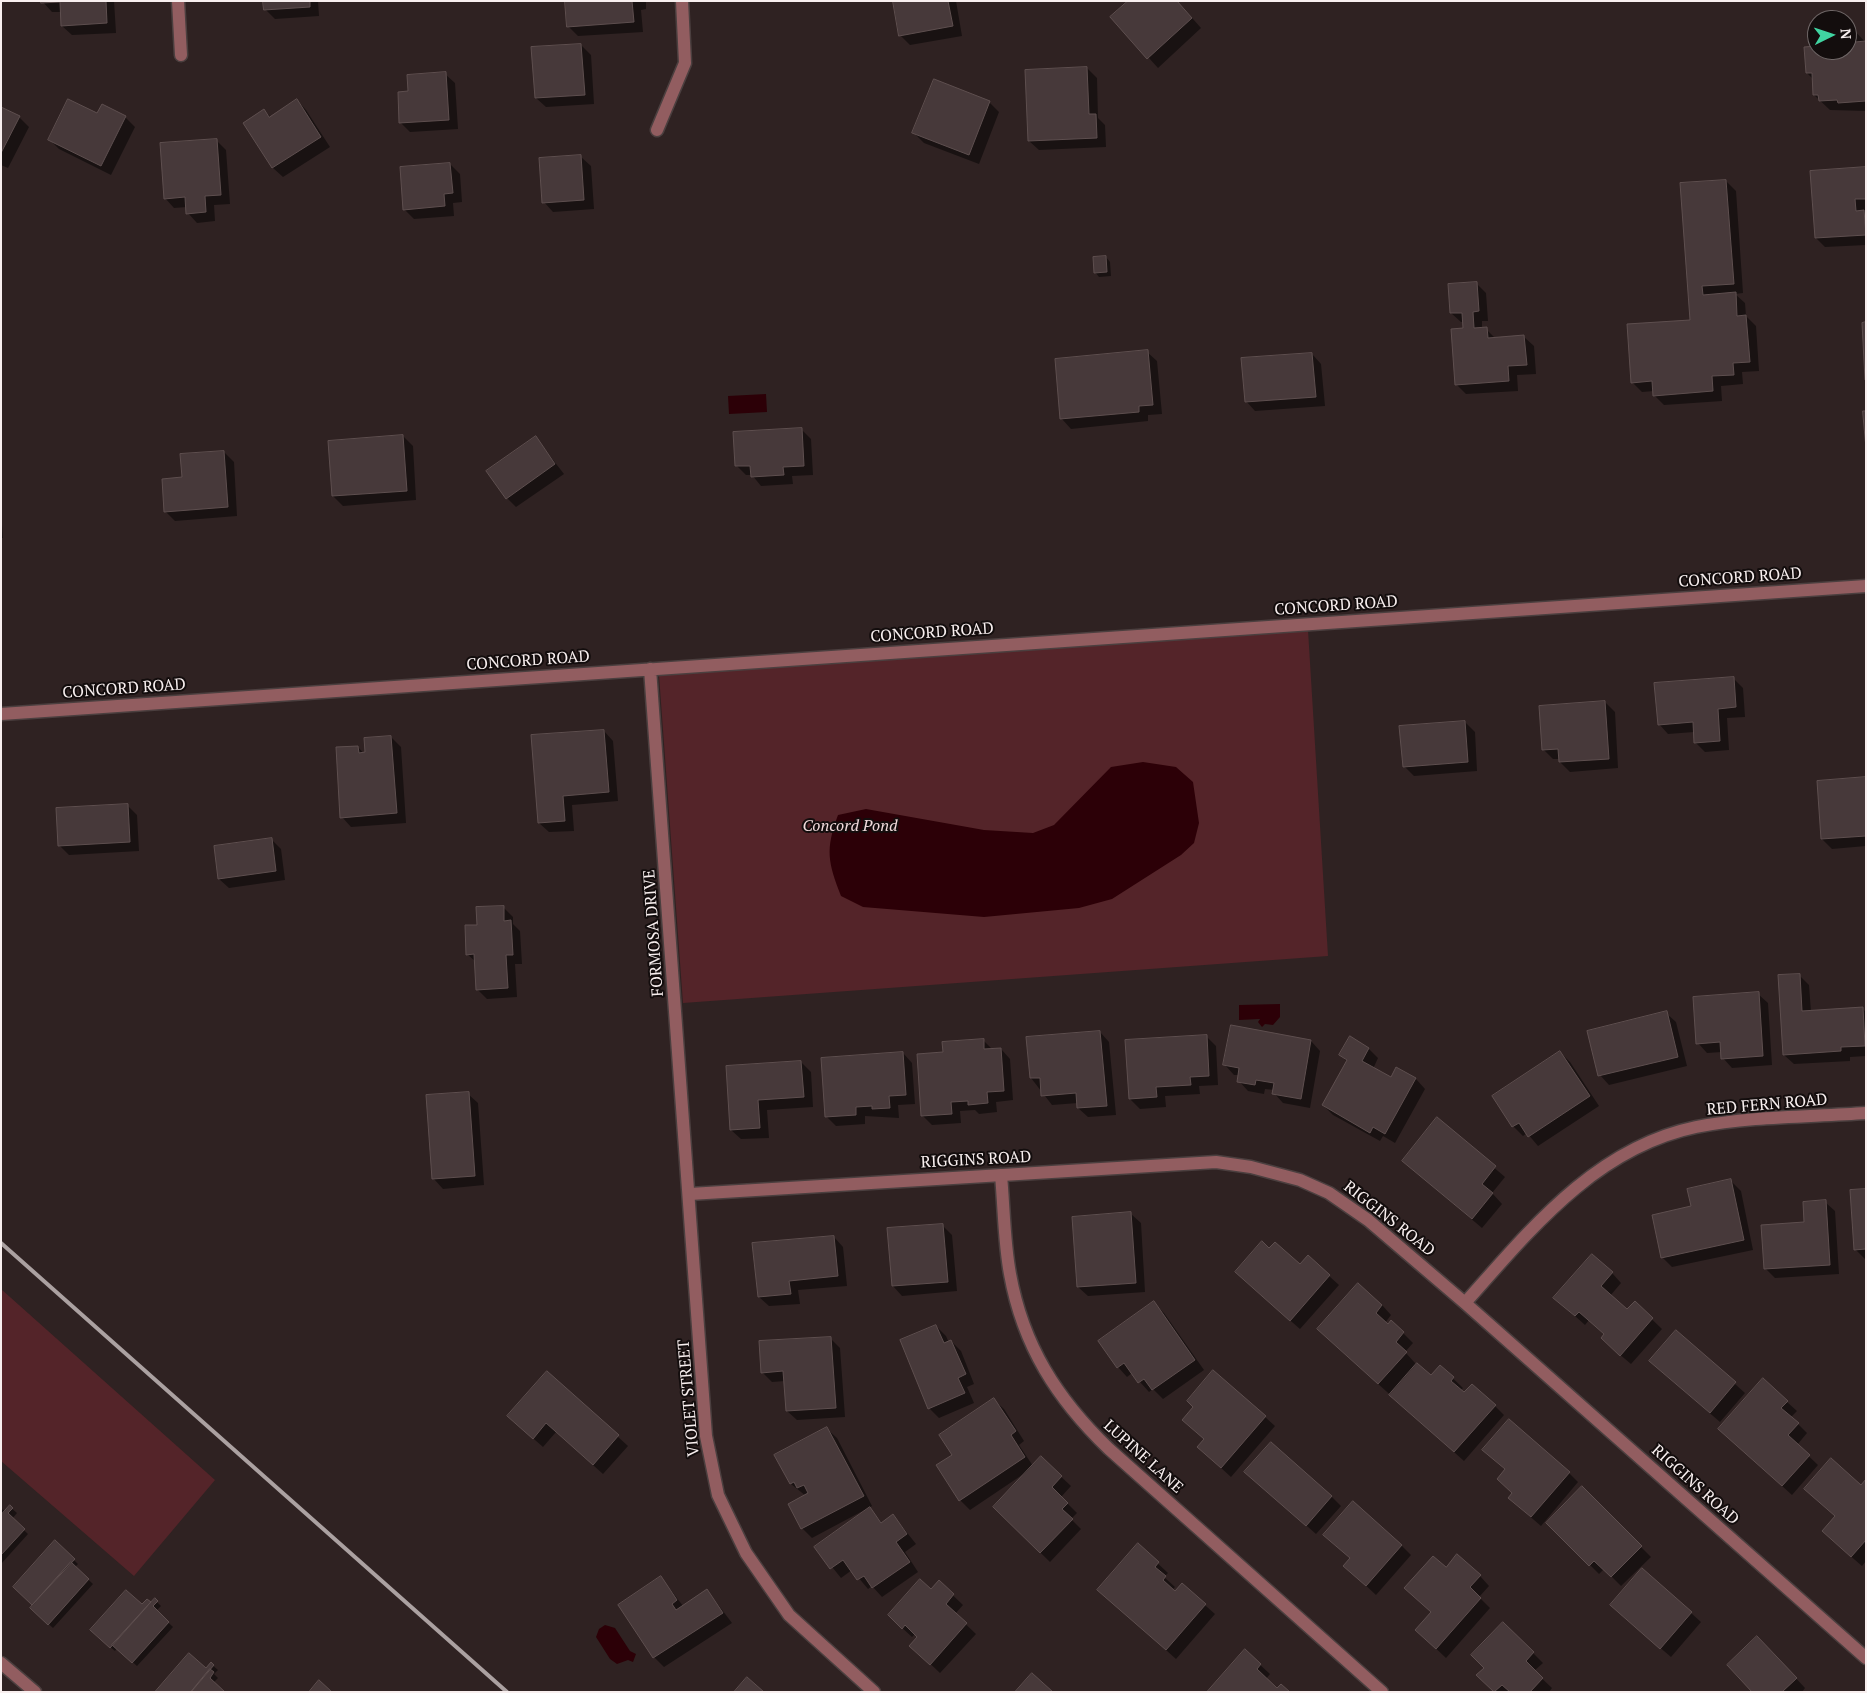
<!DOCTYPE html>
<style>
body{margin:0}
#map{position:relative;width:1867px;height:1693px;overflow:hidden;background:#2f2222;font-family:"PT Serif",serif}
canvas{display:block}
.frame{position:absolute;inset:0;border:2px solid #f8efef;pointer-events:none}
.north{position:absolute;left:1807px;top:10px;width:50px;height:50px;box-sizing:border-box;background:#130d0d;border:1px solid #6f6767;border-radius:50%;rotate:86deg;font-size:14px;font-weight:700;line-height:20px;text-align:center;color:#f8efef}
.north::after{content:'';display:block;margin:auto;width:18px;height:22px;background:#40d4a1;clip-path:polygon(50% 0,100% 100%,50% 72%,0 100%)}
</style>
<div id="map">
<canvas width="1867" height="1693"></canvas>
<div class="frame"></div>
<div class="north">N</div>
</div>
<script>
const context = document.querySelector('canvas').getContext('2d');
context.lineJoin = 'round';
function paint(path, color) {
  context.fillStyle = color;
  context.fill(path, 'evenodd');
}
function trace(path, color, width, dash) {
  context.strokeStyle = color;
  context.lineWidth = width;
  context.lineCap = dash ? 'butt' : 'round';
  context.setLineDash(dash || []);
  context.stroke(path);
}
function write(font, color, halo, rows, align = 'center') {
  context.font = font + ' "PT Serif",serif';
  context.lineWidth = 4;
  context.setLineDash([]);
  context.textBaseline = 'middle';
  context.strokeStyle = halo;
  context.fillStyle = color;
  for (const [text, x, y, turn = 0] of rows) {
    context.save();
    context.translate(x, y);
    context.rotate((+turn || 0) * Math.PI / 180);
    context.textAlign = isNaN(turn) ? turn : align;
    if (halo) context.strokeText(text, 0, 0);
    context.fillText(text, 0, 0);
    context.restore();
  }
}
const green = new Path2D(`
 M1308,630L1328,956L683,1003L659,675Z
 M1,1289L215,1480L134,1576L1,1461Z`);
const water = new Path2D(`
 M766,394L767,412L729,414L728,396Z
 M1143,762L1176,767L1193,782L1199,823L1194,843L1181,855L1112,899L1079,908L984,917L863,907L841,896C828,862 825,850 838,815L866,809L984,830L1033,833L1054,825L1111,767Z
 M1280,1004V1017L1273,1025L1265,1024L1262,1027L1258,1022L1260,1019L1239,1020V1005Z
 M605,1625L615,1628L630,1651L636,1654L633,1662L628,1660L617,1664L610,1659L596,1637L599,1629Z`);
const shadow = new Path2D(`
 M42,1H114L116,33L72,35L62,26L61,12H52Z
 M265,1H318L319,16L275,19L265,9Z
 M567,1H646V9L641,10L643,32L578,36L568,26Z
 M894,1H956L962,36L910,45L900,35Z
 M1177,1L1201,28L1158,68L1112,17Z
 M1847,30H1854L1866,43V111L1830,110L1814,95L1813,79L1807,73L1817,48V50H1847Z
 M581,45L591,55L594,104L546,107L536,98Z
 M1087,68L1097,78L1098,118L1105,125L1106,147L1039,150L1029,141Z
 M445,74L455,83L458,129L410,132L401,123L410,92Z
 M297,100L306,110L330,147L283,177L273,168L245,123L264,111L271,117Z
 M989,102L999,112L979,164L924,143L914,133Z
 M1,108L19,117L29,127L8,168L1,165Z
 M98,115L125,117L135,127L111,175L59,149L50,140Z
 M216,140L226,150L230,204L214,205L215,221L197,223L188,213L187,207L174,208L165,198Z
 M581,157L591,166L594,209L553,212L544,202Z
 M450,164L460,174L462,202L453,203L454,216L414,219L404,209Z
 M1866,168V245L1825,247L1816,238Z
 M1726,181L1736,191L1743,293L1735,294L1745,303L1746,316L1756,326L1759,371L1742,372L1743,384L1721,386L1722,401L1664,405L1654,395V391L1642,392L1632,382L1691,321Z
 M1106,257L1110,262L1111,276L1099,277L1095,272Z
 M1476,283L1486,293L1488,321H1482V329H1486L1496,339L1524,337L1534,346L1536,374L1517,375L1518,391L1466,394L1456,384L1464,329V322H1461L1451,313Z
 M1147,352L1157,361L1162,414L1148,415V421L1071,429L1062,419Z
 M1312,354L1321,364L1325,406L1255,411L1246,401Z
 M801,429L811,439L813,475L792,476L793,484L761,486L752,475H746L737,466Z
 M403,436L413,446L416,500L343,506L333,496Z
 M536,438L564,474L516,507L507,498Z
 M224,452L234,462L237,516L175,521L165,511L183,479Z
 M1,512L3,538H1Z
 M1733,678L1743,688L1745,717L1727,718L1729,750L1705,752L1695,742L1694,732L1668,734L1659,724Z
 M1605,702L1615,712L1618,768L1570,772L1560,762V759H1553L1543,749Z
 M1465,722L1475,732L1477,771L1414,776L1404,766Z
 M604,731L613,741L618,801L572,805L574,831L549,832L539,823Z
 M391,737L401,747L406,823L351,827L342,817L358,747L366,756Z
 M1866,778V846L1832,849L1822,839L1818,782Z
 M127,805L137,815L139,851L69,855L59,845Z
 M271,839L281,849L285,880L229,888L219,879Z
 M503,907L513,917V924L520,931L522,964H515L517,997L487,999L477,989L476,962L467,954L479,926Z
 M1799,975L1809,985L1811,1012L1863,1009L1866,1012V1056L1850,1057V1061L1794,1064L1784,1055Z
 M1758,994L1768,1003L1772,1065L1732,1068L1723,1058L1722,1052L1707,1053L1698,1043Z
 M1666,1013L1676,1022L1687,1066L1609,1085L1600,1075Z
 M1100,1032L1109,1042L1116,1115L1088,1117L1078,1108V1103L1052,1105L1031,1078Z
 M1206,1036L1216,1046L1218,1085L1199,1086L1200,1094L1165,1096L1166,1107L1140,1109L1130,1099Z
 M983,1040L993,1050L1001,1049L1010,1059L1013,1100L996,1102L997,1112L979,1114L975,1110L960,1111L961,1123L932,1125L922,1115L944,1053Z
 M1311,1041L1320,1051L1310,1108L1283,1103L1274,1093V1090L1265,1089L1264,1094L1248,1091L1239,1081V1075H1234L1225,1065Z
 M1369,1049L1378,1058L1373,1069L1391,1079L1397,1068L1416,1079L1425,1089L1395,1143L1383,1136L1380,1141L1333,1115L1323,1105L1347,1062L1341,1055Z
 M1560,1052L1570,1062L1599,1106L1538,1146L1527,1133L1523,1136L1513,1126Z
 M903,1053L912,1063L915,1104L898,1105L899,1118L865,1116V1124L836,1126L827,1117Z
 M801,1062L811,1072L813,1107L767,1110L769,1138L741,1139L731,1130L727,1067Z
 M468,1094L478,1103L484,1185L443,1189L434,1179Z
 M1437,1119L1505,1177L1492,1193L1502,1204L1482,1228L1403,1161Z
 M1731,1181L1741,1191L1753,1250L1672,1267L1662,1257L1693,1207Z
 M1866,1190V1259H1865L1856,1250Z
 M1825,1202L1835,1211L1839,1274L1775,1278L1766,1269Z
 M1131,1214L1141,1223L1145,1292L1088,1296L1078,1287Z
 M942,1225L952,1235L957,1291L902,1296L893,1286Z
 M834,1237L843,1247L847,1286L798,1290L800,1304L769,1306L759,1297Z
 M1300,1266L1329,1276L1339,1285L1300,1329L1246,1282Z
 M1612,1273L1621,1283L1610,1296L1628,1311L1635,1303L1662,1329L1631,1364L1612,1348L1605,1335L1589,1320L1585,1325L1565,1307Z
 M1154,1303L1164,1313L1204,1370L1163,1399L1153,1389L1149,1392L1132,1373L1127,1377L1118,1367Z
 M1382,1305L1391,1315L1385,1323L1388,1326L1392,1322L1413,1343L1405,1352L1415,1363L1431,1377L1440,1366L1463,1388L1460,1391L1495,1406L1504,1415L1464,1461L1328,1339Z
 M936,1326L946,1336L949,1343L951,1341L961,1351L974,1384L967,1387L974,1403L939,1418L929,1408Z
 M1676,1331L1745,1393L1720,1422L1660,1370Z
 M830,1338L840,1348L845,1417L797,1420L787,1411L785,1381L772,1382L762,1372Z
 M547,1372L628,1446L603,1474L556,1432L543,1447L518,1425Z
 M994,1400L1004,1409L1024,1441L1019,1445L1033,1466L1041,1458L1071,1486L1061,1497L1077,1513L1071,1519L1081,1529L1050,1562L994,1507L1025,1473L970,1510L960,1500L938,1465L953,1455Z
 M1787,1402L1797,1411L1791,1417L1807,1433L1797,1445L1818,1465L1792,1495L1719,1429Z
 M1265,1417L1275,1426L1231,1477L1208,1456Z
 M827,1429L837,1438L872,1506L812,1538L802,1528L806,1496L791,1484Z
 M1494,1459L1569,1473L1578,1482L1541,1526L1519,1507L1506,1470Z
 M1256,1481L1331,1496L1341,1506L1316,1534Z
 M1866,1481V1561L1862,1566L1833,1541Z
 M1582,1488L1651,1557L1621,1586L1604,1569L1599,1574L1548,1523Z
 M10,1507L17,1513L12,1519L28,1534L1,1564V1509L6,1511Z
 M870,1509L882,1523L893,1515L916,1544L905,1552L918,1572L882,1597L872,1586L868,1589L852,1570L841,1578L816,1547Z
 M1325,1535L1401,1545L1411,1555L1376,1595L1345,1566L1351,1559Z
 M55,1542L78,1564L75,1567L93,1584L53,1628L31,1608L34,1605L14,1587Z
 M1138,1545L1168,1573L1164,1577L1175,1587L1172,1590L1175,1593L1182,1585L1215,1614L1176,1659L1109,1599Z
 M1446,1568L1480,1576L1489,1586L1479,1597L1490,1608L1446,1658L1427,1640Z
 M661,1577L683,1606L707,1590L732,1623L664,1667L654,1657L620,1605Z
 M939,1582L963,1605L955,1614L976,1634L940,1673L921,1655L919,1637L915,1634L912,1637L899,1625Z
 M155,1600L161,1606L156,1611L173,1627L137,1666L117,1648L115,1651L96,1635L147,1601L151,1604Z
 M1691,1613L1701,1622L1671,1657L1622,1615Z
 M1503,1623L1543,1663L1534,1671L1552,1688L1549,1692H1495L1478,1675L1485,1668Z
 M1767,1647L1805,1688L1802,1692H1753Z
 M1245,1651L1270,1674L1266,1679L1278,1690L1288,1692H1209Z
 M211,1664L218,1670L214,1674L218,1678L213,1683L157,1692L206,1670Z`);
const building = new Path2D(`
 M41,1H106L107,23L61,26L60,2L41,3Z
 M263,1H310V7L264,10Z
 M565,1H632L634,22L567,27Z
 M893,1H948L953,26L899,36Z
 M1128,1H1177L1192,18L1147,59L1110,17Z
 M1847,29H1854L1855,42L1866,41V101L1838,103L1837,100L1819,101L1818,95H1813L1812,73H1806L1804,47L1817,46V50H1847Z
 M581,44L585,95L535,98L531,47Z
 M1087,67L1089,114H1096L1097,138L1028,141L1025,70Z
 M446,72L449,120L399,123L398,92L408,91L407,75Z
 M934,79L990,101L969,155L912,133Z
 M68,99L97,113L102,104L126,116L101,166L48,140Z
 M297,99L321,137L272,168L243,123L264,109L269,117Z
 M1,107L20,116L1,153Z
 M217,139L221,195L205,196L206,212L186,214L185,197L164,199L160,143Z
 M581,155L584,200L542,203L539,158Z
 M450,163L453,193L444,194L445,206L403,210L400,167Z
 M1866,167V199H1855L1856,211L1864,210L1866,235L1815,238L1810,171Z
 M1726,180L1734,284L1702,286L1703,295L1736,292L1737,316L1746,315L1750,362L1733,363L1734,375L1712,376L1713,391L1653,396L1652,381L1631,383L1627,324L1690,320L1680,183Z
 M1106,256L1107,272L1094,273L1093,257Z
 M1477,282L1479,311L1473,312L1474,328L1487,327L1488,338L1524,335L1527,365L1508,366L1509,381L1455,385L1451,329L1463,328L1462,313H1450L1448,284Z
 M1866,322V380H1865L1862,323Z
 M1148,350L1153,405L1139,406V412L1060,419L1055,359Z
 M1312,353L1316,397L1245,402L1241,358Z
 M1863,411H1866V448Z
 M802,428L804,466L783,467L784,475L751,477L750,466H735L733,432Z
 M403,435L407,491L332,496L328,441Z
 M536,436L555,464L506,499L486,471Z
 M224,451L228,507L164,512L162,479L182,477L180,454Z
 M1734,677L1736,707L1718,709L1720,741L1694,743L1693,722L1658,725L1654,683Z
 M1605,701L1609,759L1559,762L1558,749L1542,750L1539,706Z
 M1465,721L1468,762L1403,767L1399,726Z
 M604,730L609,792L563,796L565,821L538,823L531,735Z
 M391,736L397,813L340,818L336,747L358,746L359,753L365,752L364,738Z
 M1866,777V836L1821,839L1817,781Z
 M128,804L130,842L58,846L56,808Z
 M272,838L276,871L218,879L214,846Z
 M504,906V921L511,920L513,955H506L508,988L476,990L474,954L466,955L465,925H477L476,907Z
 M1800,974L1802,1011L1863,1007L1865,1046L1841,1047V1051L1783,1055L1778,975Z
 M1759,992L1763,1056L1721,1059L1720,1042L1696,1044L1693,997Z
 M1667,1011L1678,1057L1598,1076L1587,1031Z
 M1231,1025L1311,1040L1301,1099L1272,1094L1274,1083L1256,1080L1255,1085L1237,1082L1239,1068L1223,1065Z
 M1100,1031L1107,1106L1077,1108L1076,1093L1041,1096L1040,1078H1030L1026,1037Z
 M1207,1035L1209,1076L1190,1077L1191,1085L1156,1087L1157,1097L1129,1099L1125,1040Z
 M1350,1036L1369,1048L1362,1061L1391,1077L1396,1067L1416,1078L1385,1134L1373,1127L1370,1133L1322,1105L1347,1060L1339,1055Z
 M984,1039V1049L1001,1048L1004,1091L987,1092L988,1103L968,1105V1101L951,1102L952,1114L921,1116L917,1054L943,1052L942,1042Z
 M1560,1051L1590,1096L1528,1137L1519,1123L1512,1127L1492,1096Z
 M903,1052L906,1095L889,1096L890,1108L872,1109V1106L856,1107V1115L825,1117L821,1058Z
 M801,1061L804,1097L758,1100L760,1128L730,1130L726,1066Z
 M469,1092L475,1176L432,1179L426,1095Z
 M1437,1117L1496,1166L1482,1184L1493,1193L1472,1219L1402,1161Z
 M1731,1179L1744,1240L1661,1258L1652,1215L1691,1206L1687,1189Z
 M1866,1189V1249L1854,1250L1850,1190Z
 M1826,1200L1830,1265L1764,1269L1761,1225L1804,1222L1803,1202Z
 M1131,1212L1136,1283L1077,1287L1072,1217Z
 M943,1224L948,1282L892,1286L887,1228Z
 M834,1236L838,1276L789,1281L791,1294L758,1297L752,1243Z
 M1262,1241L1269,1248L1275,1242L1300,1264L1308,1255L1330,1275L1290,1321L1235,1272Z
 M1592,1254L1613,1272L1601,1286L1627,1309L1635,1301L1653,1318L1620,1356L1601,1338L1604,1334L1579,1312L1575,1316L1553,1298Z
 M1358,1283L1382,1305L1376,1313L1388,1324L1391,1320L1404,1332L1396,1342L1407,1352L1378,1384L1317,1329Z
 M1154,1301L1195,1360L1152,1390L1144,1379L1138,1383L1124,1363L1117,1368L1098,1341Z
 M936,1325L944,1343L951,1340L966,1374L958,1378L965,1393L928,1409L900,1340Z
 M1676,1330L1736,1382L1710,1413L1649,1361Z
 M831,1337L836,1408L786,1411L783,1371L761,1373L759,1341Z
 M1417,1363L1431,1375L1440,1365L1454,1377L1451,1381L1464,1392L1472,1384L1496,1405L1454,1452L1389,1395Z
 M1213,1370L1266,1416L1221,1468L1197,1447L1204,1439L1182,1420L1193,1407L1187,1401Z
 M547,1371L619,1435L593,1465L546,1423L533,1439L507,1416Z
 M1763,1378L1788,1401L1781,1408L1799,1423L1788,1435L1810,1455L1782,1486L1718,1429Z
 M994,1398L1016,1431L1011,1435L1025,1457L959,1501L936,1465L952,1455L939,1435Z
 M1509,1419L1570,1472L1531,1517L1508,1498L1512,1493L1497,1479L1505,1469L1482,1450Z
 M827,1427L864,1496L801,1529L788,1504L808,1493L804,1485L797,1488L794,1482L790,1484L774,1455Z
 M1271,1442L1332,1496L1306,1526L1244,1472Z
 M1041,1456L1062,1476L1052,1487L1068,1503L1062,1509L1073,1519L1040,1553L993,1507Z
 M1831,1458L1861,1485L1866,1479V1540L1851,1557L1822,1531L1835,1516L1804,1489Z
 M1582,1486L1642,1546L1611,1577L1594,1561L1589,1566L1546,1523Z
 M1353,1501L1402,1545L1366,1586L1343,1566L1350,1558L1323,1535Z
 M10,1505L13,1508L8,1513L25,1529L1,1555V1515Z
 M870,1507L881,1523L893,1514L907,1534L896,1542L910,1562L872,1588L864,1576L857,1580L843,1560L830,1569L814,1547Z
 M55,1540L75,1559L32,1605L13,1587Z
 M1138,1543L1159,1562L1155,1567L1166,1576L1163,1580L1175,1591L1182,1583L1206,1604L1166,1650L1097,1590Z
 M1457,1554L1481,1575L1470,1587L1481,1598L1436,1649L1415,1630L1431,1612L1404,1588L1433,1556L1446,1567Z
 M71,1562L89,1579L48,1625L30,1608Z
 M1642,1568L1692,1612L1660,1649L1610,1605Z
 M661,1576L677,1600L672,1604L676,1610L707,1589L723,1613L653,1658L618,1605Z
 M920,1579L931,1589L939,1580L954,1594L946,1604L967,1623L930,1665L909,1646L917,1637L905,1625L902,1629L888,1615Z
 M126,1590L142,1604L147,1599L151,1602L110,1648L90,1630Z
 M155,1598L158,1601L153,1606L169,1622L132,1663L112,1645Z
 M1503,1622L1534,1652L1526,1661L1543,1678L1530,1692H1510L1502,1685L1494,1692L1476,1675L1484,1668L1471,1655Z
 M1757,1636L1797,1678L1782,1692H1752L1727,1665Z
 M1245,1649L1261,1664L1257,1669L1277,1688L1281,1684L1290,1692H1207Z
 M189,1653L206,1668L211,1662L214,1665L191,1692H155Z
 M210,1669L214,1672L210,1678L225,1692H191Z
 M1032,1673L1053,1692H1015Z
 M747,1677L764,1692H734Z
 M319,1680L332,1692H309Z`);
const minor = new Path2D(`
 M178,1L181,55
 M657,130L685,63L682,1
 M650,669L706,1436L718,1495L746,1553L789,1615L874,1692
 M1,714L1866,586
 M1001,1175C1004,1208 1004,1242 1010,1274C1023,1346 1057,1399 1109,1449L1382,1692
 M690,1194L1216,1162L1251,1167L1300,1180L1329,1193L1368,1220L1465,1303L1866,1658
 M1465,1303C1530,1230 1595,1148 1696,1127C1751,1116 1810,1117 1866,1113
 M1,1663L35,1692`);
const rail = new Path2D(`
 M1,1243L507,1692`);
const streetNames = [
 ["CONCORD ROAD",1740,578,-4],
 ["CONCORD ROAD",1336,606,-4],
 ["CONCORD ROAD",932,633,-4],
 ["CONCORD ROAD",528,661,-4],
 ["CONCORD ROAD",124,689,-4],
 ["FORMOSA DRIVE",654,933,-94],
 ["RED FERN ROAD",1767,1105,-5],
 ["RIGGINS ROAD",976,1160,-3],
 ["RIGGINS ROAD",1389,1219,38],
 ["VIOLET STREET",689,1398,-95],
 ["LUPINE LANE",1143,1457,42],
 ["RIGGINS ROAD",1695,1485,42]
];
const parkNames = [
 ["Concord Pond",850,826]
];
paint(green, '#542429');
paint(water, '#2c0007');
paint(shadow, '#0007');
paint(building, '#47393a');
trace(building, '#5e4f4f', 1);
trace(minor, '#4b3f3f', 15);
trace(minor, '#925d60', 12);
trace(rail, '#aba1a1', 4);
write('16px', '#f8efef', '#130d0d', streetNames);
write('italic 16px', '#f0dadb', '#130d0d', parkNames);
</script>
